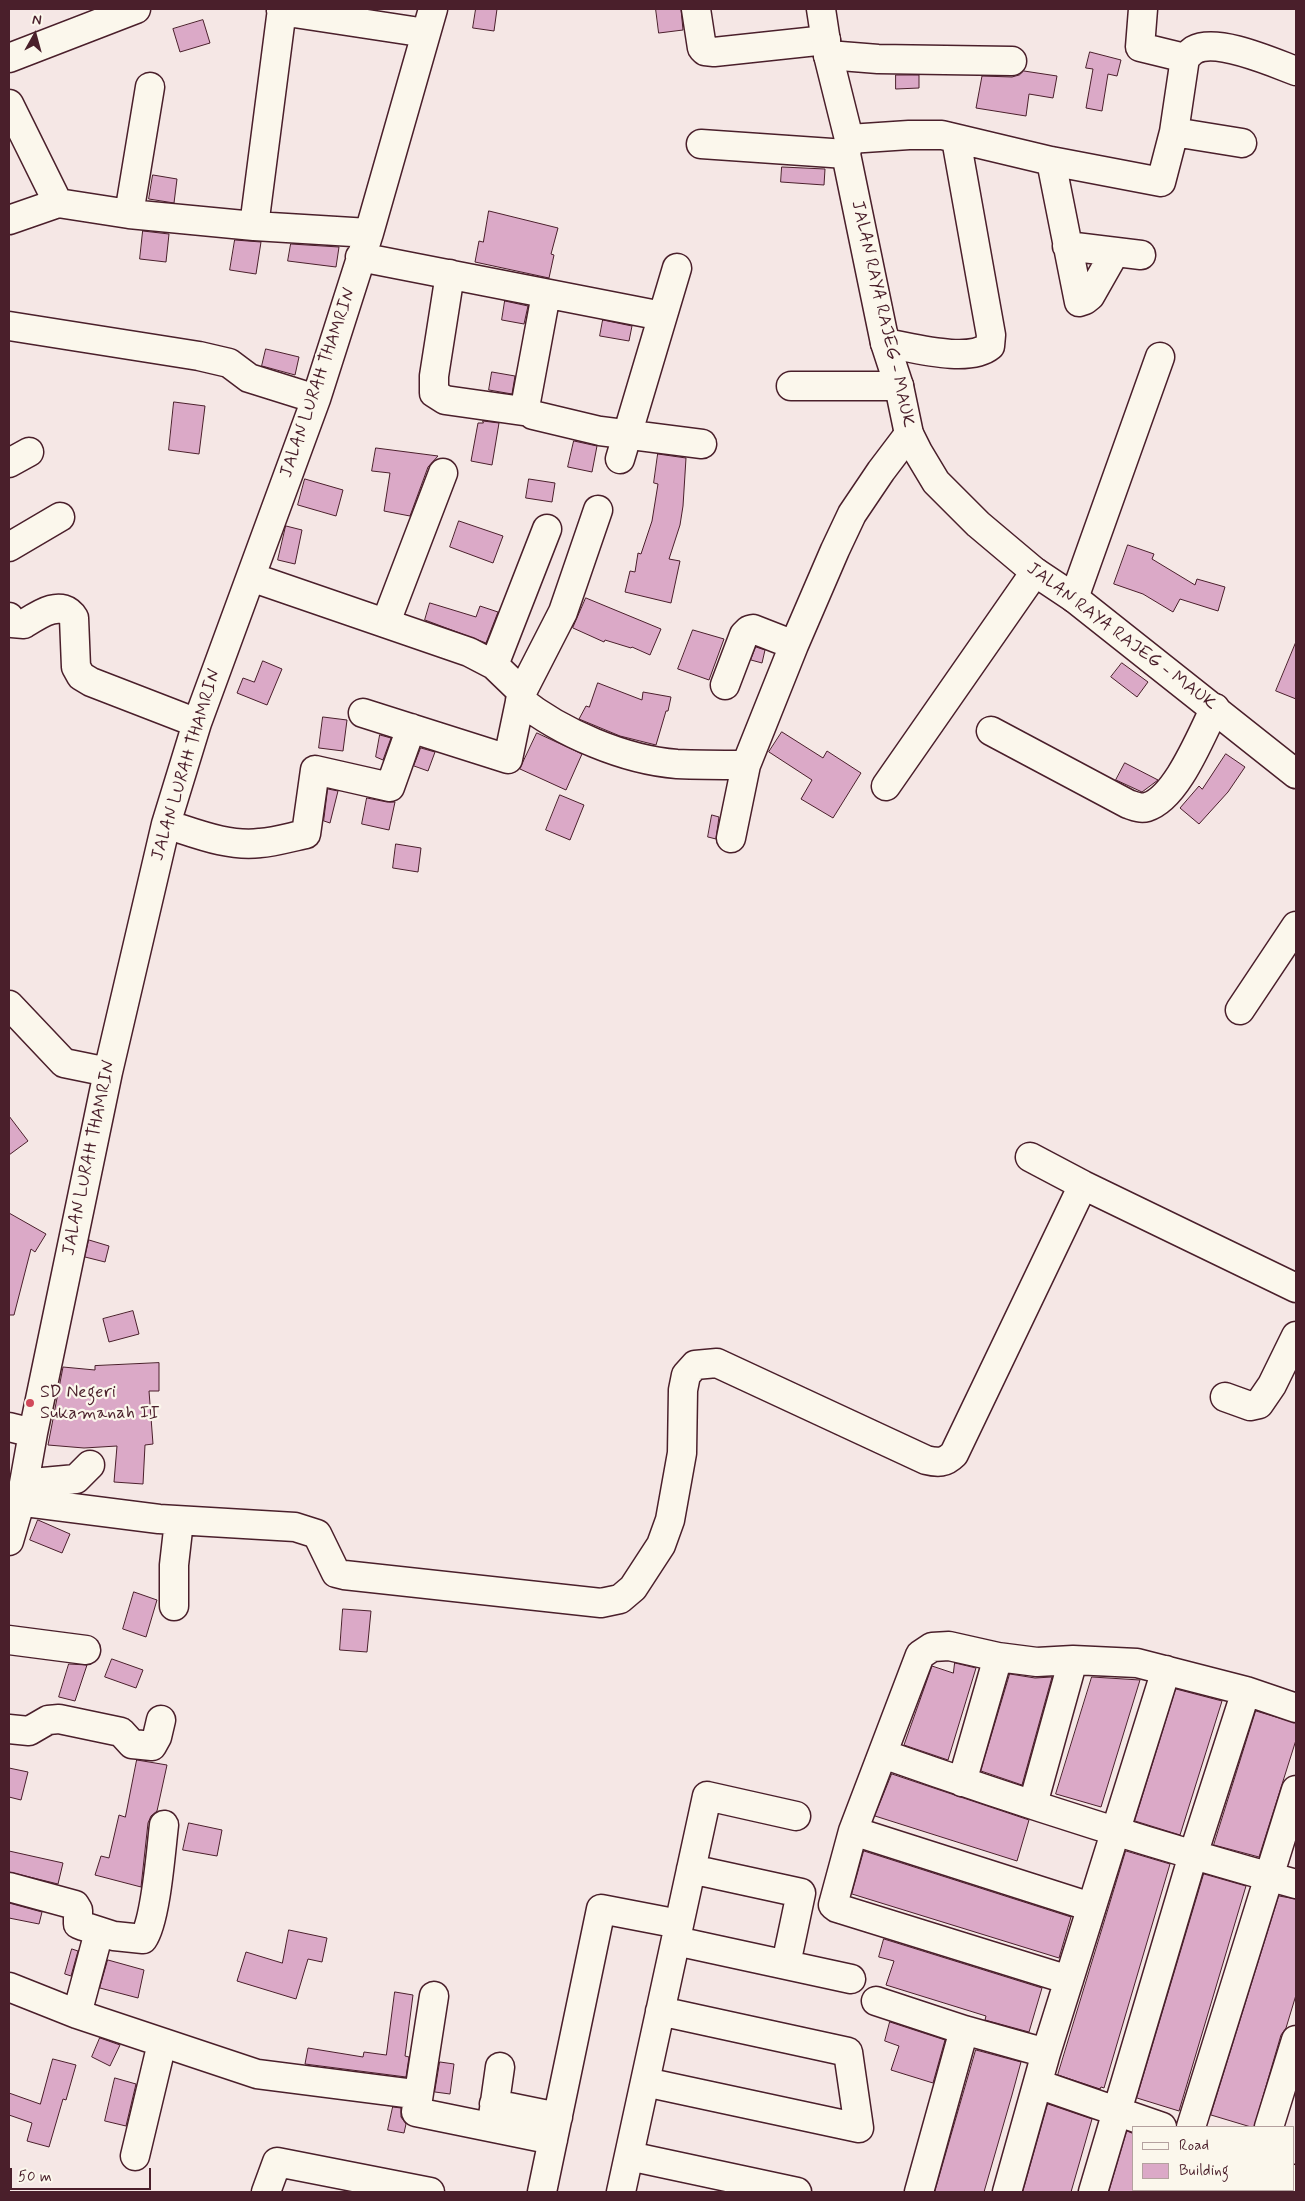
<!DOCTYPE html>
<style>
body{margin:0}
#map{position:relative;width:1305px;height:2201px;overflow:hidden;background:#f5e7e5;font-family:Mynerve,sans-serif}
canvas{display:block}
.frame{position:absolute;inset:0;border:10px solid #4a1f2b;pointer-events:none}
.legend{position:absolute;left:1132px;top:2126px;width:162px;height:65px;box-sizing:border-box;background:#fbf7ec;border:1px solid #b4a19f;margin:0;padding:6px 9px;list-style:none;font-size:15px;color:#4a1f2b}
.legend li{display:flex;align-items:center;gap:10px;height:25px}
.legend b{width:25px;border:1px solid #b4a19f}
.north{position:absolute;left:10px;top:10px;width:50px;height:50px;-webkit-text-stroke:4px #fbf7ec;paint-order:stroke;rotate:7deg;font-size:14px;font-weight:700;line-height:20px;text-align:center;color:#4a1f2b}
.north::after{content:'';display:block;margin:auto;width:18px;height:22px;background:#4a1f2b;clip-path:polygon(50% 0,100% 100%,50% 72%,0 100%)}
.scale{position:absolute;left:10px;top:2168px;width:141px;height:22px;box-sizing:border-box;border:2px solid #4a1f2b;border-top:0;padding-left:6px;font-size:15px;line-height:18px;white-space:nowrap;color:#4a1f2b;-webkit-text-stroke:4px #fbf7ec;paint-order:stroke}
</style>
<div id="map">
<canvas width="1305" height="2201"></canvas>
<div class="frame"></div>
<ul class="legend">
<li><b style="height:6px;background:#fbf7ec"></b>Road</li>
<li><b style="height:14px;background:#dba9c7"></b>Building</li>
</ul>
<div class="north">N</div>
<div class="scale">50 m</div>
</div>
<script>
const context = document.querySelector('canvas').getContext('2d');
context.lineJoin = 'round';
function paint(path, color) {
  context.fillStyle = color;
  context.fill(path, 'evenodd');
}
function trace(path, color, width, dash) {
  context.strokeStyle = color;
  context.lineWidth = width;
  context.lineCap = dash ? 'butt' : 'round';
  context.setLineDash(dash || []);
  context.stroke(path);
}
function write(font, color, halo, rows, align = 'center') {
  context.font = font + ' Mynerve,sans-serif';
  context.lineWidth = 4.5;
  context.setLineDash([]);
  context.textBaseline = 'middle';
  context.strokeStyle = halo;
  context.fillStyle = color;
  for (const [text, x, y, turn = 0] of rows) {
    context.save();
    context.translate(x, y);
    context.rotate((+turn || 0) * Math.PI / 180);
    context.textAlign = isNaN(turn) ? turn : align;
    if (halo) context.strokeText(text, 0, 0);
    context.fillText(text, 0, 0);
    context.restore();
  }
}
const building = new Path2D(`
 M476,9H497L494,31L473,28Z
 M656,9H681L683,30L659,33Z
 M203,20L210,43L180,52L173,29Z
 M1090,52L1121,60L1117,76L1108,74L1102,111L1086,108L1093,69L1086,68Z
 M1024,71L1057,76L1053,98L1029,94L1026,116L976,108L982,76L1012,77L1019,75Z
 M896,75H919V88L896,89Z
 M782,167L825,169L824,185L781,182Z
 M153,175L177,179L174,203L149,199Z
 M489,211L558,228L551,254L554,255L549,278L475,262L479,241L483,242Z
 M143,231L169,234L166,262L140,259Z
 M235,240L261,242L256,274L230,270Z
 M291,244L339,247L336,267L288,261Z
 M505,301L528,306L524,324L502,320Z
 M603,320L632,326L629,341L600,336Z
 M266,349L299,357L295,375L262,366Z
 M492,372L515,376L512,394L489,390Z
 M174,402L205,406L199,454L169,450Z
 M483,421L499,423L492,465L471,461L478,423H483Z
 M574,441L597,446L592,472L568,467Z
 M376,448L438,456L428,467L410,516L384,511L390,473L372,471Z
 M658,454L686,458L683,506L680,525L669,559L680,561L671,603L625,592L630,571L635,572L638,553L641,554L652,521L658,484L654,483Z
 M305,479L343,490L336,516L298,505Z
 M529,479L555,483L552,502L526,498Z
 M459,521L503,536L493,563L450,547Z
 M286,526L302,530L295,564L278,560Z
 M1128,545L1154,554L1152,559L1195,585L1197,579L1225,587L1218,611L1180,599L1173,612L1143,594L1114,584Z
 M586,598L661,629L650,655L632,647L631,648L605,640L604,642L573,628Z
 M430,603L476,617L480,606L498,612L486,643L425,620Z
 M693,630L724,639L709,680L678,669Z
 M1296,642V699L1276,691Z
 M756,647L765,650L762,663L751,660Z
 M263,661L282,669L267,705L237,693L243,678L254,682Z
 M1122,663L1148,682L1137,697L1111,677Z
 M598,683L642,700L643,692L671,697L668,711H666L656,745L620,736L579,719L586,706L589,707Z
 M323,717L347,720L343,751L319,748Z
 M782,732L823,758L827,751L861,773L833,818L801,799L812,780L769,752Z
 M537,733L582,754L566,790L520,769Z
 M380,735L391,738L383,760L376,757Z
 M421,748L435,752L428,771L414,766Z
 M1226,754L1245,767L1228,792L1199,824L1180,808L1199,786L1202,789Z
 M1125,763L1158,780L1142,792L1116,780Z
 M328,789L338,791L330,823L324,821Z
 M560,795L584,805L570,840L546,830Z
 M367,798L387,802H395L389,830L362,824Z
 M712,815L719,817L716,839L708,837Z
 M396,844L421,848L418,872L393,868Z
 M9,1116L28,1141L9,1155Z
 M9,1213L46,1234L35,1252L31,1249L14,1315H9Z
 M89,1240L109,1246L105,1262L85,1257Z
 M133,1311L139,1334L109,1342L103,1319Z
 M159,1363V1391H149L153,1444L145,1445L143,1484L114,1482L117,1446L84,1448L48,1445L63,1367L95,1370V1366Z
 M38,1520L70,1534L62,1553L30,1540Z
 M134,1592L157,1600L146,1637L123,1629Z
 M343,1609L371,1611L367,1652L340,1650Z
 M112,1659L143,1670L136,1688L105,1677Z
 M955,1663L976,1668L948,1760L904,1745L932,1666L953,1673Z
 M69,1664L87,1665L75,1701L59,1697Z
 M1010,1674L1035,1678L1052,1677L1022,1785L981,1771Z
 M1092,1677L1140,1680L1101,1807L1056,1794Z
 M1176,1689L1222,1701L1180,1835L1135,1821Z
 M1256,1711L1296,1723V1740L1259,1857L1214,1845Z
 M137,1760L167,1765L157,1811L151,1816L148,1823L141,1887L95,1875L101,1856L109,1858L119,1815L125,1817Z
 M9,1768L28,1772L21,1800L9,1797Z
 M892,1774L1029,1820L1017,1861L875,1816Z
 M189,1823L222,1830L217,1856L183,1850Z
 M9,1851L63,1863L58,1884L9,1872Z
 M864,1851L1071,1917L1059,1958L852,1894Z
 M1126,1851L1170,1864L1104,2088L1101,2087L1100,2089L1058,2075Z
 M1204,1874L1246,1886L1179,2111L1137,2098Z
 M1279,1896L1296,1899V1995L1286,2028L1281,2035L1254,2127H1251L1211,2115Z
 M9,1903L42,1912L39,1924L9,1918Z
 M289,1930L327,1938L322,1962L308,1959L296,1999L237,1981L246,1952L282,1963Z
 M884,1939L1042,1988L1029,2032L985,2020L986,2016L886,1985L894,1961L879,1957Z
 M72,1949L78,1951L71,1976L65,1974Z
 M108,1960L144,1970L138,1998L100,1988Z
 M395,1992L413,1995L405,2056L409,2057L406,2077L305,2064L308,2048L363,2057L364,2052L386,2055Z
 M890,2022L945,2040L933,2083L891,2070L899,2046L885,2041Z
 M100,2038L120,2045L110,2066L92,2057Z
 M976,2050L1021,2062L1012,2095L984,2192H935Z
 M53,2059L76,2065L66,2100L63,2099L49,2147L27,2141L32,2123L9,2115V2093L40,2104Z
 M440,2062L454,2064L450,2094L435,2092Z
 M115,2078L136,2084L126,2126L105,2121Z
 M1048,2104L1092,2119L1071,2192H1023Z
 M393,2107L401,2108V2117L406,2124L404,2133L388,2130Z
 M1127,2131L1134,2134V2192H1109Z`);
const minor = new Path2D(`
 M696,9L702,48L705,51L714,52L826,40
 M281,11L426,33
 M828,55L878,59L1012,61
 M9,58L136,9
 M1185,58C1188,55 1191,52 1194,50C1217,37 1274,63 1296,71
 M9,104L58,203
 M1174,132L1242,143
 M849,139L909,135H942L1051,161L1161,182L1174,132L1185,58L1140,47L1143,9
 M701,144L846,154
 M1051,161L1079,302L1085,300L1090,296L1115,252
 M129,214L150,87
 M9,220L58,203L129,214L254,226L369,233
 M254,226L282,9
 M1067,246L1141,255
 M360,257L662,316
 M450,274L434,376V393L445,400L530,412
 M546,294L526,402L527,410L533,415L600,431L702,444
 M9,326L199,356L229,363L249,378L316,399
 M885,343C911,347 968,364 990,346L991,335L956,139
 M791,386H899
 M620,459L677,268
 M9,463L29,452
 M9,547L60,517
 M251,577L469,652L494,665L522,692
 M1074,598L1160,357
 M9,617L12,623L24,624C38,615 62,598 74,618L76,667L81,676L91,682L197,723
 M386,622L443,473
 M494,665L547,529
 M725,685L744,635L749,630L753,629L794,645
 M520,700C561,733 625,760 677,764C700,765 723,765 746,765
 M363,713L508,759L522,692L563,612L598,510
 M991,731L1128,804C1134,806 1140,809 1147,807C1177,798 1201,735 1215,708
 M886,786L1035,572
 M166,824C195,833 228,847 260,843C275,842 291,837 306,834L315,770L390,787L411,728
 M731,838L746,765L794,645L835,550L852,514L881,471L909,434
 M9,1005L64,1063L108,1072
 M1240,1010L1296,926
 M1030,1157L1083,1185L1296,1288
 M1225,1397L1250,1406L1259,1404L1272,1385L1296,1336
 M9,1427L33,1433
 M21,1500L33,1503L34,1495L43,1482L76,1479L90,1465
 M33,1503L159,1519L295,1527L317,1534L336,1573L344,1575L601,1603L620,1599L633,1588L661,1545L670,1520L682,1453L683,1390L686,1375L695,1365L717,1363L926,1460C938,1463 945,1463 954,1454L1083,1185
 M9,1541L21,1500L33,1433L108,1072L166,824L197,723L316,399L369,233L433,9
 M174,1606V1565L179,1521
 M9,1640L86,1650
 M9,1729L29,1731L48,1720L59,1719L121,1732L132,1744L152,1746L157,1737L161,1720
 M883,1754C1019,1802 1157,1846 1296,1884
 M962,1782L998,1657
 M1033,1804L1073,1660
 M853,1831L1091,1907
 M691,1869L801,1893L786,1964
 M9,1887L75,1905L78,1910V1924L83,1926L114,1936L143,1939C156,1921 161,1849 164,1825
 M676,1941L851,1979
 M1069,1980L837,1908L833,1905L853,1831L920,1655L932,1647L949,1646L998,1657L1037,1662L1073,1660L1137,1663L1246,1691L1296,1708
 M9,1987L77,2014L257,2074L406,2093
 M434,1996L416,2112L553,2140
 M876,2001L964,2030
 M77,2014L99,1932
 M645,2082L859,2128L848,2052L660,2011
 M1038,2084L1162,2127
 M494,2104L558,2117
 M492,2123L500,2067
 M1191,2127L1296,1790
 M1269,2127L1296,2040
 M135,2156L162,2043
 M629,2156L797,2192
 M1294,2179L1296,2180
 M266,2192L277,2162L430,2192
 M542,2192L601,1909L679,1924
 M621,2192L707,1796L796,1816
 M919,2192L964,2030L1046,2053
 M1007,2192L1046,2053L1166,1670
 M1093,2192L1193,1855L1246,1691
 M1177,2192L1178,2190
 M1261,2192L1262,2190`);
const major = new Path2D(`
 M821,9L828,55L849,139L846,154L885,343L899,386L909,434L918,452L936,482L978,524L1035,572L1074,598L1296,774`);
const markers = [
 [30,1403,5,"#d1495b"]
];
const streetNames = [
 ["JALAN RAYA RAJEG - MAUK",882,314,77],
 ["JALAN LURAH THAMRIN",319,383,-71],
 ["JALAN RAYA RAJEG - MAUK",1121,637,37],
 ["JALAN LURAH THAMRIN",187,765,-73],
 ["JALAN LURAH THAMRIN",90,1158,-78]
];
const poiNames = [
 ["SD Negeri",40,1393],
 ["Sukamanah II",40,1414]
];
paint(building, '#dba9c7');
trace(building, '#4a1f2b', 1);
trace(minor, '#4a1f2b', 31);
trace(major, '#4a1f2b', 31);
trace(minor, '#fbf7ec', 28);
trace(major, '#fbf7ec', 28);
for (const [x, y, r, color] of markers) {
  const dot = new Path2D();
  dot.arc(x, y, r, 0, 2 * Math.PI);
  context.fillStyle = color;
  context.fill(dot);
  trace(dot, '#fbf7ec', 2);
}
write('18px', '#4a1f2b', '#fbf7ec', streetNames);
write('18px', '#4a1f2b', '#fbf7ec', poiNames, 'left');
</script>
